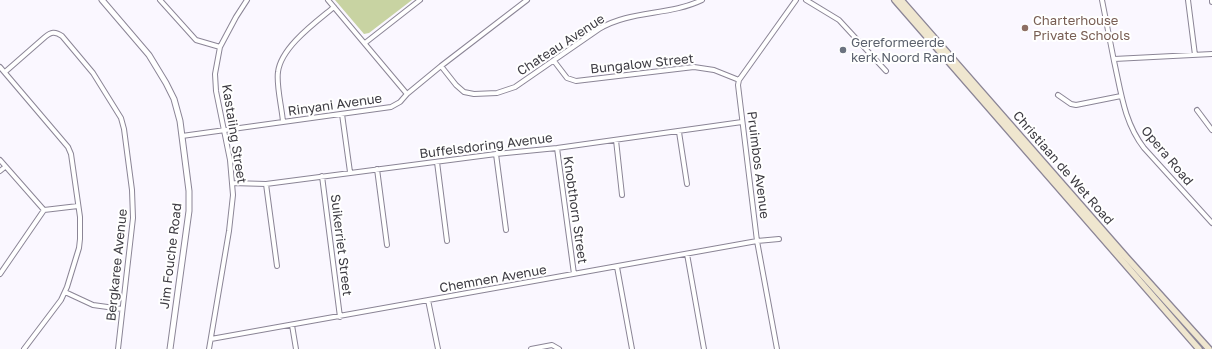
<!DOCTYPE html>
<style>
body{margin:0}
canvas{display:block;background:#faf7ff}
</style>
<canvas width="1212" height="349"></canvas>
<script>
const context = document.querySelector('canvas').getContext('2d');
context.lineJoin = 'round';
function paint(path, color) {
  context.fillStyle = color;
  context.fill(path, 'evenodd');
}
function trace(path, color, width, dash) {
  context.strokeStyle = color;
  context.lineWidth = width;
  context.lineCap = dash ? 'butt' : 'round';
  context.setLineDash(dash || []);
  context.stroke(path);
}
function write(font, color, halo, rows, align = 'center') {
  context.font = font + ' "Golos Text",sans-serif';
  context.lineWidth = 4;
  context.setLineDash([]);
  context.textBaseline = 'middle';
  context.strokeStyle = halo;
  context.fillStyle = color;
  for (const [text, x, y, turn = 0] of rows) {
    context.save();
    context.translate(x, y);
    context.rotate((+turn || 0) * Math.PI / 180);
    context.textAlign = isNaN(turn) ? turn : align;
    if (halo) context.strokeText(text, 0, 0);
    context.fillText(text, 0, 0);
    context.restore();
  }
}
const green = new Path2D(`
 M335,0H412L369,33L364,34Z`);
const minor = new Path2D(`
 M160,0L196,40L220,47
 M328,0L407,94
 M806,0L839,20L886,71
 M1102,0C1106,20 1110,41 1114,61C1121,92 1124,122 1144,148L1212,223
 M1188,0L1195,55
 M1212,0V2
 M365,43L420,0
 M1114,59L1212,54
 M554,61L567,78L576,81L694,67L714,70L739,80
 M441,66L456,85L464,92L474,94L497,93L515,87L599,29C630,10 669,16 702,0
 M0,67L68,147L71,154L80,217V239L79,248L67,287L61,300L24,349
 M5,72L45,37C51,32 55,31 62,36L93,73L121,118L124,129L132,190L133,218L118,349
 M1058,95L1071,104L1076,105L1121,96
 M1197,110L1212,130
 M342,114L350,172
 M283,122C282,108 276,85 278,72C281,47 316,22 334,7
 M679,132L687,184
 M182,136L391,107L400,102L407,94L441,66L527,0
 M616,140L622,195
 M557,148L574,274
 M496,154L506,230
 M0,160L44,210
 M437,162L447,241
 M377,169L387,245
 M0,171L5,167
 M322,176L340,317
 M232,183L266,184L496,154L557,148L742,122
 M266,184L277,266
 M687,254L704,349
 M617,267L632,349
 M0,274L44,210L78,206
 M65,292L93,305L122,309
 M428,300L438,349
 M292,325L296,349
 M211,339L757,241L779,239
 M209,349L229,231L233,195L230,160L216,91L215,74L220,47L236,17L247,0
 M531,349L552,345L559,349
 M777,349L757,241L738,85L739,80L796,0`);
const tertiary = new Path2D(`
 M102,0L149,55L166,83L174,99L180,121L189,191V211L170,349`);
const secondary = new Path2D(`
 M895,0L1199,349
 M901,0L1127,258L1209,349`);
const markers = [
 [1025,28,4,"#8d6e63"],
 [843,50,4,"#6b7280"]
];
const educationNames = [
 ["Charterhouse",1033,21],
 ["Private Schools",1033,36]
];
const worshipNames = [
 ["Gereformeerde",851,43],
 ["kerk Noord Rand",851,58]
];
const streetNames = [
 ["Chateau Avenue",561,45,-33],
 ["Bungalow Street",642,64,-6],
 ["Rinyani Avenue",335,105,-8],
 ["Kastaiing Street",234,134,81],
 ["Buffelsdoring Avenue",486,146,-7],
 ["Opera Road",1167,156,50],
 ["Pruimbos Avenue",758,165,83],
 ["Christiaan de Wet Road",1063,168,49],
 ["Knobthorn Street",575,210,82],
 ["Suikerriet Street",341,245,83],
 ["Jim Fouche Road",171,256,-83],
 ["Bergkaree Avenue",117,265,-84],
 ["Chemnen Avenue",493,279,-10]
];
paint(green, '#c8d3a2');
trace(minor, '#8b8596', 6);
trace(tertiary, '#8b8596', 7);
trace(secondary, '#8b8596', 8);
trace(minor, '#fff', 4);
trace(tertiary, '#fff', 5);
trace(secondary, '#efe6cf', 5.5);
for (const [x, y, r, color] of markers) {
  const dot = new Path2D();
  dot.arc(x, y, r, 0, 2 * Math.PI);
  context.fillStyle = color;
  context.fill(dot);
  trace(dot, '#fff', 1.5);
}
write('13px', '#785e54', '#fff', educationNames, 'left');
write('13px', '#5b616d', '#fff', worshipNames, 'left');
write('13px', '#3d3b42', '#fff', streetNames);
</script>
